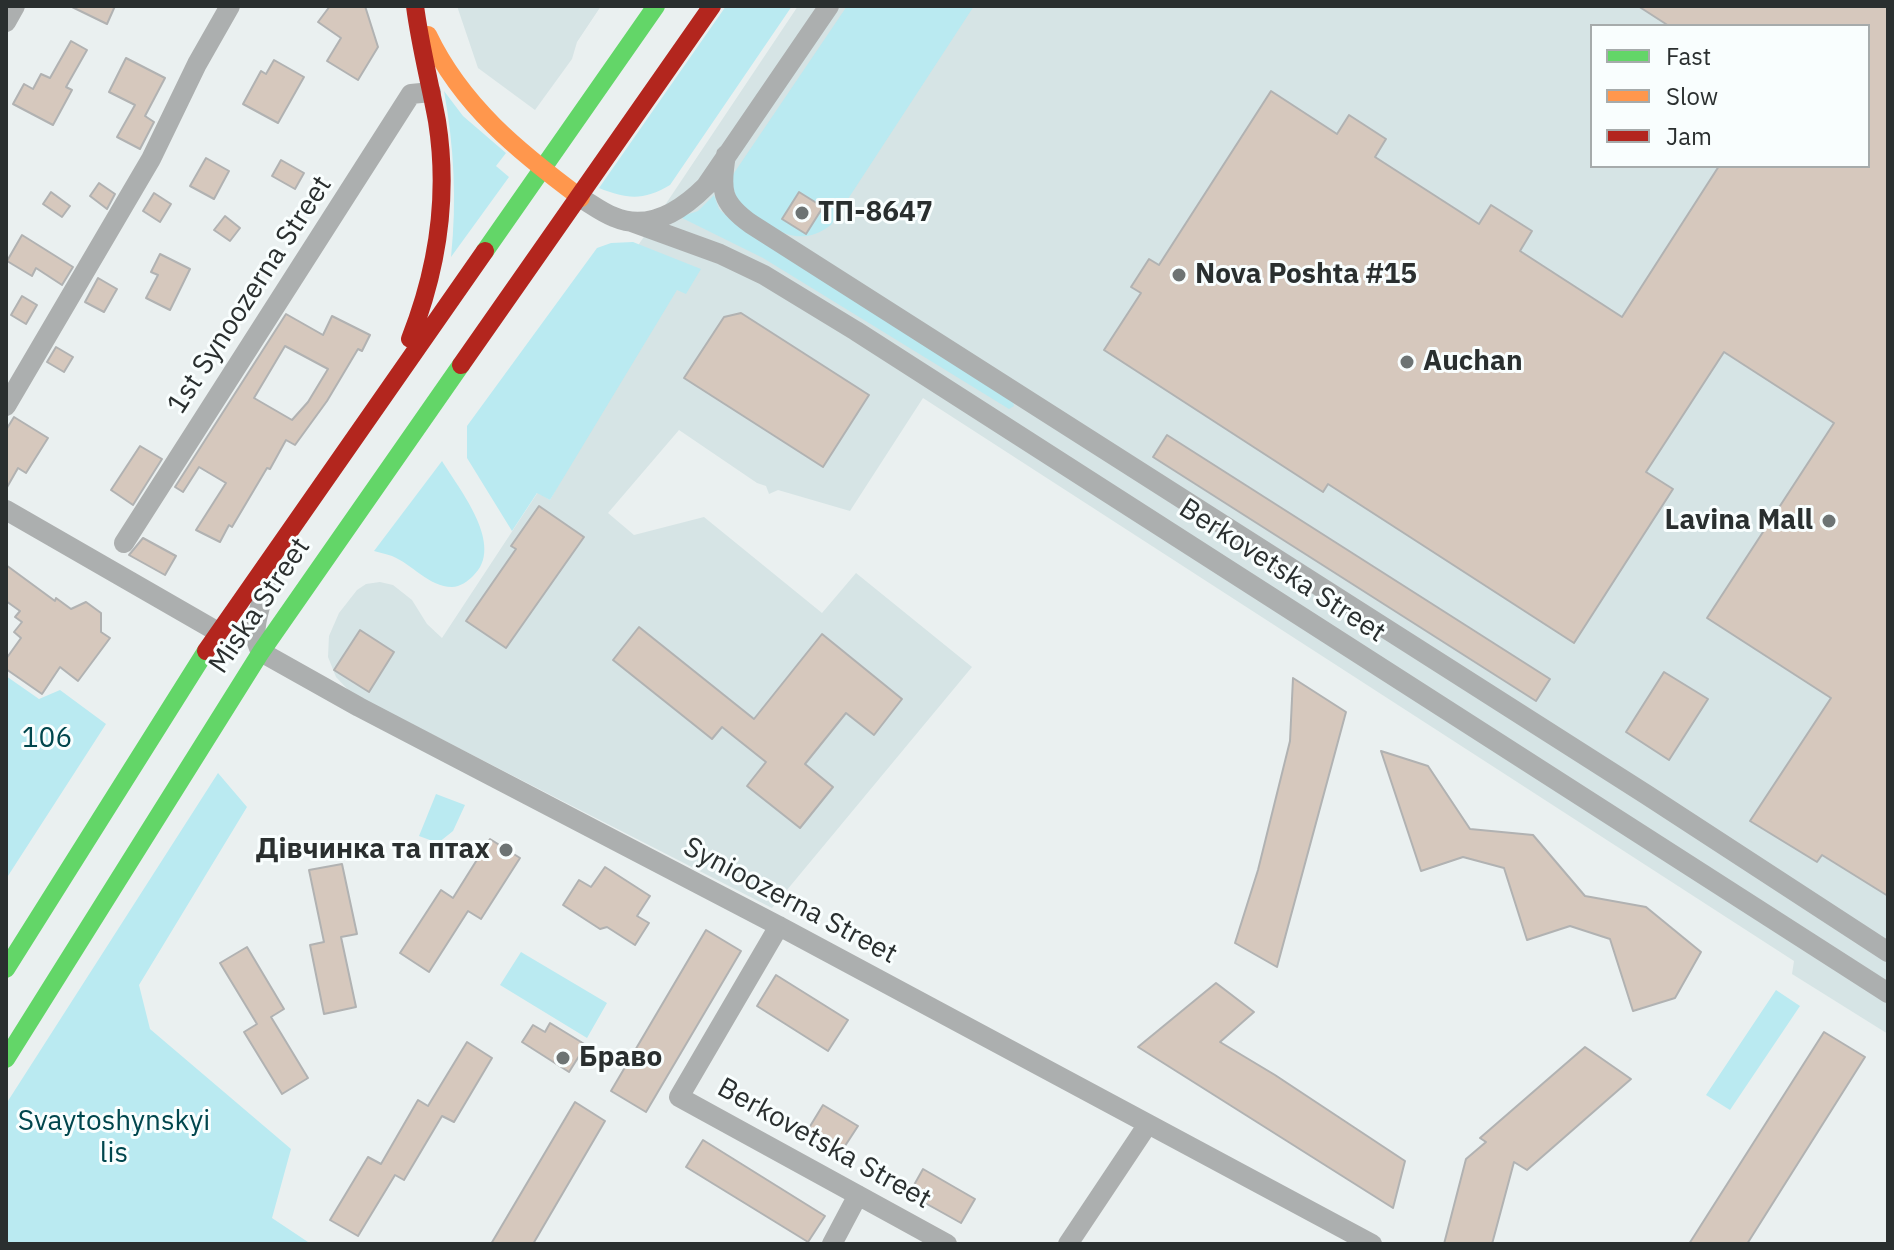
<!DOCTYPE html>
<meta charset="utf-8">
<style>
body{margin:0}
#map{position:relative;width:1894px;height:1250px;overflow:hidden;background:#eaf0f0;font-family:"IBM Plex Sans",sans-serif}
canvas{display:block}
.frame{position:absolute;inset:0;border:8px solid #2a2f2f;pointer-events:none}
.legend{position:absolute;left:1590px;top:24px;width:280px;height:144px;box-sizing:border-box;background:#f9fefe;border:2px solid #a6abab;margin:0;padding:10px 14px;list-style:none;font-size:24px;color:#2a2f2f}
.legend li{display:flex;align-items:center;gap:16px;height:40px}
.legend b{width:40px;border:2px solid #a6abab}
</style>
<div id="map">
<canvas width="1894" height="1250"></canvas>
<div class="frame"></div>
<ul class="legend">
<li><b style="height:10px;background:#63d668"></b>Fast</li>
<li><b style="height:10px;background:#ff974d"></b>Slow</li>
<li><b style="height:10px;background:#b3261e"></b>Jam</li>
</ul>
</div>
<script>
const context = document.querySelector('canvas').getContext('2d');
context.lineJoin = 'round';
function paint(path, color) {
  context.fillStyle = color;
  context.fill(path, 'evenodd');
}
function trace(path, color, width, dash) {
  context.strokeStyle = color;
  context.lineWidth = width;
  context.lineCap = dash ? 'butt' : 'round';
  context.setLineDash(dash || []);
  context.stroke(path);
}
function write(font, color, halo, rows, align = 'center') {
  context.font = font + ' "IBM Plex Sans",sans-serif';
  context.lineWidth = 6;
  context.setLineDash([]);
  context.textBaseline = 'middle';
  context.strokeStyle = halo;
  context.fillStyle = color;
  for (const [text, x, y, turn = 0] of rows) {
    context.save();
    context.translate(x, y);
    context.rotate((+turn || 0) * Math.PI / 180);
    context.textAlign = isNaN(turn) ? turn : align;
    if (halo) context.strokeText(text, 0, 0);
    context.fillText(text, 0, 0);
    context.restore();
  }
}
const built = new Path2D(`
 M457,6H601L577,42L572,59L535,110L478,68Z
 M798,6H1888V1034L1792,974L1794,961L923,398L850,511L778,490L769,494L766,486L757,483L679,430L608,513L634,535L704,517L822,613L856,573L972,667L772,908L351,693L336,677L328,657L329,636L339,613L357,590L366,584L380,582L393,585L412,600L427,624L442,638L538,492L550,500L561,480L637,247ZM1592,26H1868V166H1592Z`);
const green = new Path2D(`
 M726,6H792L670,185C644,201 626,199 599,188Z
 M847,6H974L831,225C795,252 770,225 738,205L731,183L732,176Z
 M444,91L463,116L506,153L496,166L509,177L451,257C457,200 454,147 444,91Z
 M714,195L719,209L734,223L1013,402L1014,406L1009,409L763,258L680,217L698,211Z
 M633,242L701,269L686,294L677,290L550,500L537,493L512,531L467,458V426L597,248L611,243Z
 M442,461C459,489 506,546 473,576C468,581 460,587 452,587C429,587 412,564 392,556C387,554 380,553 374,551Z
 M6,676L39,699L60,690L106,724L6,879Z
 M218,773L247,807L139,985L150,1029L291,1149L272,1218L311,1244H6V1104Z
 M436,794L465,805L453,831L438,843L419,836Z
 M521,952L607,1003L587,1038L500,985Z
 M1776,990L1800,1006L1730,1110L1706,1095Z`);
const building = new Path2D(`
 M70,6H115L107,24Z
 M330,6H365L378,47L358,80L327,61L341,38L318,22Z
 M1638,6H1888V896L1822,855L1817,862L1750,821L1831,698L1707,618L1834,423L1724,352L1646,472L1673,489L1574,643L1328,484L1323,492L1104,350L1141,293L1131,287L1149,259L1159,265L1271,91L1337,134L1349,115L1386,139L1375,157L1479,224L1491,205L1532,231L1520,251L1622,317L1719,166H1868V26H1669Z
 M71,41L87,50L66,87L72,90L53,125L13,104L24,84L33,89L41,74L50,78Z
 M126,58L165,78L145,116L154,122L140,149L117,137L135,105L109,92Z
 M274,60L304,77L278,123L243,104L261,71L266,74Z
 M206,158L229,171L214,199L190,186Z
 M281,160L304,173L295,189L272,176Z
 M99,183L115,194L107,209L90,196Z
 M51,192L70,206L62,217L43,204Z
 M799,192L823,207L806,234L782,219Z
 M154,193L171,204L160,222L143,211Z
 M225,216L240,228L230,241L214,230Z
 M22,235L73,267L62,285L36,268L32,276L7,261Z
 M160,254L190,269L170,310L146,298L158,275L151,272Z
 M98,278L117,289L104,312L85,302Z
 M22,296L37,305L26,324L11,315Z
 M741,313L869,395L823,467L684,378L724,317Z
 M286,314L323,335L332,316L370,335L362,351L358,349L327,401L295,445L286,440L270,469L267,468L232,527L229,525L220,542L196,530L226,483L199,467L183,492L175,487ZM285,346L328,369L308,402L292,420L254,398Z
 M56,347L73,357L64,372L47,362Z
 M14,417L48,438L26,473L18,468L6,489V430Z
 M1167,435L1550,679L1536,701L1153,457Z
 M140,446L162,459L133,505L111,490Z
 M539,506L584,537L506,648L466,621L516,549L511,546Z
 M143,538L176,556L165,575L129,555Z
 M6,565L55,601L56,598L71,609L86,602L101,613V632L110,638L78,681L60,667L42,694L6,669V659L21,638L14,632L22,622L15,617L20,611L6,601Z
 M639,627L754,719L822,634L902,699L874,735L846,713L805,764L833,787L800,828L747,786L766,762L722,727L712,739L613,660Z
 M360,630L394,652L369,692L334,670Z
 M1664,672L1708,699L1669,760L1626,732Z
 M1293,678L1346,712L1277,967L1235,943L1258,870L1290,741Z
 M1381,751L1428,766L1470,829L1533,835L1585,896L1646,907L1701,952L1675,998L1633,1011L1610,939L1570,926L1527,940L1504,868L1463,857L1421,871Z
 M490,839L520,858L481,919L468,911L429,972L400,953L441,890L453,898Z
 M342,864L357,934L341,937L356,1007L324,1014L310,945L324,942L309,870Z
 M605,867L650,896L637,916L649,923L635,945L607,927L600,929L563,905L579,880L591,887Z
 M706,930L741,951L646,1112L611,1091Z
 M247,947L284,1009L271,1017L308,1078L282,1094L244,1032L257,1024L220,963Z
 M776,975L848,1020L828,1051L757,1006Z
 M1216,983L1254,1012L1220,1042L1275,1075L1405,1161L1393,1208L1138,1047Z
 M550,1023L586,1045L569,1072L522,1042L533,1025L545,1032Z
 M1824,1032L1865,1057L1747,1244H1689Z
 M467,1042L492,1058L454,1122L442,1116L404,1180L395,1175L358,1236L330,1220L368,1157L381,1164L418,1100L428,1106Z
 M1585,1047L1631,1079L1527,1170L1514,1162L1492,1244H1444L1466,1159L1486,1142L1480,1138Z
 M575,1102L605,1121L533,1244H491Z
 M823,1105L858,1126L843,1149L809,1128Z
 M703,1140L825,1216L808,1242L686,1167Z
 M923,1169L975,1199L961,1223L909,1194Z`);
const street = new Path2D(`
 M6,22L15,6
 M726,155C720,190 721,203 751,224L1647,795L1888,952
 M581,198C591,204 603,213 614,217C649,232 682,210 706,186L829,6
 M632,222L720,254L764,275L856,331L1888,993
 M6,406L151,159L197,64L230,6
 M6,510L218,632
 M124,543L411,94L431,92
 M266,567C270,597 245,624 261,652L359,707L779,926L1372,1244
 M779,926L679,1097L947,1244
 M832,1244L858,1195
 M1068,1244L1148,1124`);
const fast = new Path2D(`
 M485,251L656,6
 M6,969L206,651
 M6,1059L261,652L461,365`);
const slow = new Path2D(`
 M428,35C462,106 519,152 581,198`);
const jam = new Path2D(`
 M410,339C438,268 449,197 437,121C430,83 420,45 415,6
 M461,365L712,6
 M206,651L485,251`);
const markers = [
 [802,213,8,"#6d7373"],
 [1179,275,8,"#6d7373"],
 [1407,362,8,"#6d7373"],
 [1829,521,8,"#6d7373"],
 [506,850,8,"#6d7373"],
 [563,1058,8,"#6d7373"]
];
const poiNames = [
 ["ТП-8647",818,213],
 ["Nova Poshta #15",1195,275],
 ["Auchan",1423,362],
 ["Lavina Mall",1813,521,"right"],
 ["Дівчинка та птах",490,850,"right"],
 ["Браво",579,1058]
];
const streetNames = [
 ["1st Synoozerna Street",250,295,-57],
 ["Berkovetska Street",1282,571,33],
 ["Miska Street",260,606,-56],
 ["Synioozerna Street",790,901,28],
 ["Berkovetska Street",824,1144,29]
];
const parkNames = [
 ["106",47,739],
 ["Svaytoshynskyi",114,1122],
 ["lis",114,1154]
];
paint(built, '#d6e4e5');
paint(green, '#baeaf1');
paint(building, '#d6c8bd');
trace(building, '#b1b2b2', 2);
trace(street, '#acafaf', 20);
trace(fast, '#63d668', 18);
trace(slow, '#ff974d', 18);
trace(jam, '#b3261e', 18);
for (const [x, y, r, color] of markers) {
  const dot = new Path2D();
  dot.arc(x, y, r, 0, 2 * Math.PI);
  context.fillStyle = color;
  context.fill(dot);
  trace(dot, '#f9fefe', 3);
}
write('bold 28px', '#2a2f2f', '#f9fefe', poiNames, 'left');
write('28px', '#2a2f2f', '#f9fefe', streetNames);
write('28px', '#00464d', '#f9fefe', parkNames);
</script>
